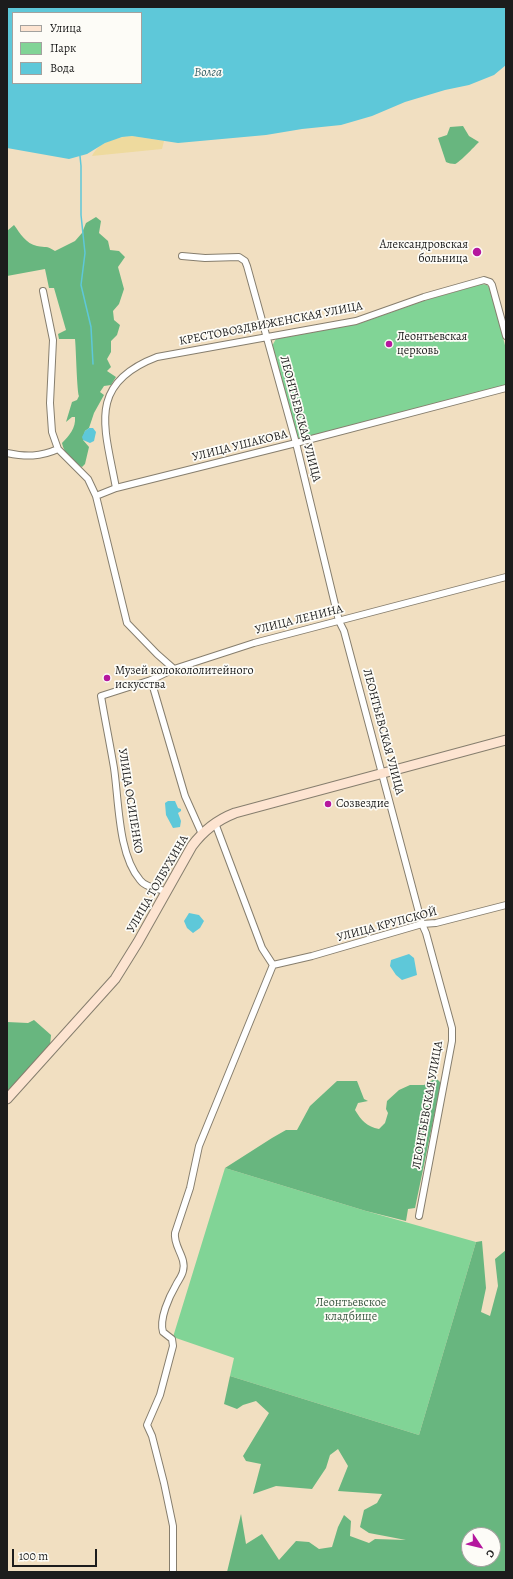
<!DOCTYPE html>
<meta charset="utf-8">
<style>
body{margin:0}
#map{position:relative;width:513px;height:1579px;overflow:hidden;background:#f1dfc1;font-family:Alegreya,serif}
canvas{display:block}
.frame{position:absolute;inset:0;border:8px solid #1c1c1c;pointer-events:none}
.legend{position:absolute;left:12px;top:12px;width:130px;height:72px;box-sizing:border-box;background:#fdfcf7;border:1px solid #a3a29f;margin:0;padding:5px 7px;list-style:none;font-size:12px;color:#1c1c1c}
.legend li{display:flex;align-items:center;gap:8px;height:20px}
.legend b{width:20px;border:1px solid #a3a29f}
.north{position:absolute;left:461px;top:1527px;width:40px;height:40px;box-sizing:border-box;background:#fdfcf7;border:1px solid #a3a29f;border-radius:50%;rotate:125deg;font-size:11px;font-weight:700;line-height:16px;text-align:center;color:#1c1c1c}
.north::after{content:'';display:block;margin:auto;width:14px;height:18px;background:#b5179e;clip-path:polygon(50% 0,100% 100%,50% 72%,0 100%)}
.scale{position:absolute;left:12px;top:1549px;width:85px;height:18px;box-sizing:border-box;border:2px solid #1c1c1c;border-top:0;padding-left:5px;font-size:12px;line-height:14px;white-space:nowrap;color:#1c1c1c;-webkit-text-stroke:3px #fdfcf7;paint-order:stroke}
</style>
<div id="map">
<canvas width="513" height="1579"></canvas>
<div class="frame"></div>
<ul class="legend">
<li><b style="height:5px;background:#fde4d1"></b>Улица</li>
<li><b style="height:11px;background:#81d496"></b>Парк</li>
<li><b style="height:11px;background:#5ec8d9"></b>Вода</li>
</ul>
<div class="north">С</div>
<div class="scale">100 m</div>
</div>
<script>
const context = document.querySelector('canvas').getContext('2d');
context.lineJoin = 'round';
function paint(path, color) {
  context.fillStyle = color;
  context.fill(path, 'evenodd');
}
function trace(path, color, width, dash) {
  context.strokeStyle = color;
  context.lineWidth = width;
  context.lineCap = dash ? 'butt' : 'round';
  context.setLineDash(dash || []);
  context.stroke(path);
}
function write(font, color, halo, rows, align = 'center') {
  context.font = font + ' Alegreya,serif';
  context.lineWidth = 3.5;
  context.setLineDash([]);
  context.textBaseline = 'middle';
  context.strokeStyle = halo;
  context.fillStyle = color;
  for (const [text, x, y, turn = 0] of rows) {
    context.save();
    context.translate(x, y);
    context.rotate((+turn || 0) * Math.PI / 180);
    context.textAlign = isNaN(turn) ? turn : align;
    if (halo) context.strokeText(text, 0, 0);
    context.fillText(text, 0, 0);
    context.restore();
  }
}
const green = new Path2D(`
 M482,284L487,285L490,289L506,349V385L301,440L297,439L273,354L272,346L276,339L358,324L426,300Z
 M225,1168L366,1211L476,1242L419,1435L230,1376L234,1358L173,1337Z`);
const forest = new Path2D(`
 M463,126L469,136L479,142C474,147 459,163 455,164C452,164 448,163 446,162L438,138L447,135L450,127Z
 M96,217L101,221L99,233L108,241L110,250L119,251L125,257L118,267L124,289L119,304L113,311L114,320L120,325L117,335L111,341V352L107,359L111,367L107,371L116,377L111,385L104,386L100,392L104,395L94,413L89,428L85,431L83,440L89,447L85,464L82,467C73,462 64,454 62,443C69,436 76,428 75,417H72L66,422L72,402L77,400L79,396C77,393 76,348 75,339H59L58,334L66,330L54,288H49L45,269L7,276V231L14,225C20,233 26,244 37,246C46,248 46,245 55,251L75,241L82,233L86,223Z
 M34,1020L51,1035L50,1046L7,1094V1022L28,1023Z
 M436,1078L441,1083L415,1208L408,1209L406,1221L366,1211L225,1168L272,1138L286,1130H297L310,1106L337,1081H357L364,1099L368,1101L358,1103L355,1110C361,1120 367,1127 379,1129L385,1123L388,1113L386,1109L387,1101L399,1090L410,1085H424Z
 M482,1241L486,1288L481,1312L490,1316L498,1286L495,1259L506,1250V1572H227L241,1514L246,1544L262,1534L279,1560L296,1541L309,1542L319,1549L332,1547L338,1527L344,1515L351,1521L350,1536L369,1543L375,1539L406,1540L369,1533L360,1527L364,1510L377,1503L382,1494L338,1491L348,1466L338,1449L330,1455L326,1468L312,1489L276,1486L253,1494L261,1464L246,1461L243,1456L269,1413L256,1401L243,1405L237,1409L224,1404L230,1376L419,1435L476,1242ZM469,1535H493V1559H469Z`);
const sand = new Path2D(`
 M132,136L164,141L162,149L92,156C98,142 118,137 132,136Z`);
const water = new Path2D(`
 M7,7H506V65L494,75L469,85L445,90L405,102L372,116L341,125L302,129L266,135L178,143L132,136L122,137L105,143L87,154L69,159L7,148ZM13,13H141V83H13Z
 M89,428H93L96,432L94,441L90,443L83,440L82,437L85,431Z
 M168,801H175L178,808L181,809V811L178,813L181,821L180,827L173,828L166,815L165,803Z
 M189,913L199,915L204,921L200,928L193,933L187,928L184,921Z
 M409,954L414,958L417,975L402,980L396,975L390,966L391,960Z`);
const stream = new Path2D(`
 M80,156L81,166V215L85,253L81,285L91,327L93,364`);
const street = new Path2D(`
 M182,256L205,258L239,257L245,261L247,266L296,443L339,621L344,631L422,924L426,933L452,1028V1041L419,1216
 M43,291L53,340L50,403L52,432L58,449L88,479L96,496L127,623L157,654L174,669
 M7,453C26,457 40,457 58,449
 M116,488C105,428 86,384 157,357L356,321L424,297L484,280L490,282L492,285L506,336
 M96,496L116,488L296,443L506,388
 M151,680L185,796L202,834
 M215,823L262,948L273,965
 M165,891C158,889 145,887 140,880C118,854 119,802 114,768C110,744 105,720 101,696L151,680L174,669L254,643L506,577
 M273,965L312,956L422,924L436,923L506,905
 M173,1572V1526L164,1483L152,1436L147,1425L160,1395L173,1346L172,1339L163,1332C159,1319 169,1297 176,1285C178,1281 182,1276 183,1271C187,1258 173,1246 175,1233L190,1188L199,1146L273,965`);
const secondary = new Path2D(`
 M7,1099L115,979L138,942L192,846C203,831 217,820 235,813L506,740`);
const markers = [
 [477,252,5,"#b5179e"],
 [389,344,4,"#b5179e"],
 [107,678,4,"#b5179e"],
 [328,804,4,"#b5179e"]
];
const poiNames = [
 ["Александровская",468,245,"right"],
 ["больница",468,259,"right"],
 ["Леонтьевская",397,337],
 ["церковь",397,351],
 ["Музей колокололитейного",115,671],
 ["искусства",115,685],
 ["Созвездие",336,804]
];
const streetNames = [
 ["КРЕСТОВОЗДВИЖЕНСКАЯ УЛИЦА",271,324,-11],
 ["ЛЕОНТЬЕВСКАЯ УЛИЦА",300,419,75],
 ["УЛИЦА УШАКОВА",240,446,-14],
 ["УЛИЦА ЛЕНИНА",299,620,-14],
 ["ЛЕОНТЬЕВСКАЯ УЛИЦА",383,732,75],
 ["УЛИЦА ОСИПЕНКО",130,801,81],
 ["УЛИЦА ТОЛБУХИНА",158,884,-60],
 ["УЛИЦА КРУПСКОЙ",387,925,-15],
 ["ЛЕОНТЬЕВСКАЯ УЛИЦА",428,1105,-80]
];
const parkNames = [
 ["Леонтьевское",351,1303],
 ["кладбище",351,1317]
];
const waterNames = [
 ["Волга",208,73]
];
paint(green, '#81d496');
paint(forest, '#68b67f');
paint(sand, '#eeda9e');
paint(water, '#5ec8d9');
trace(stream, '#5ec8d9', 1.5);
trace(street, '#867e6e', 8);
trace(secondary, '#867e6e', 11);
trace(street, '#fff', 6);
trace(secondary, '#fde4d1', 9);
for (const [x, y, r, color] of markers) {
  const dot = new Path2D();
  dot.arc(x, y, r, 0, 2 * Math.PI);
  context.fillStyle = color;
  context.fill(dot);
  trace(dot, '#fdfcf7', 1.5);
}
write('12px', '#1c1c1c', '#fdfcf7', poiNames, 'left');
write('12px', '#1c1c1c', '#fdfcf7', streetNames);
write('12px', '#3f5c47', '#fdfcf7', parkNames);
write('italic 13px', '#366168', '#fdfcf7', waterNames);
</script>
